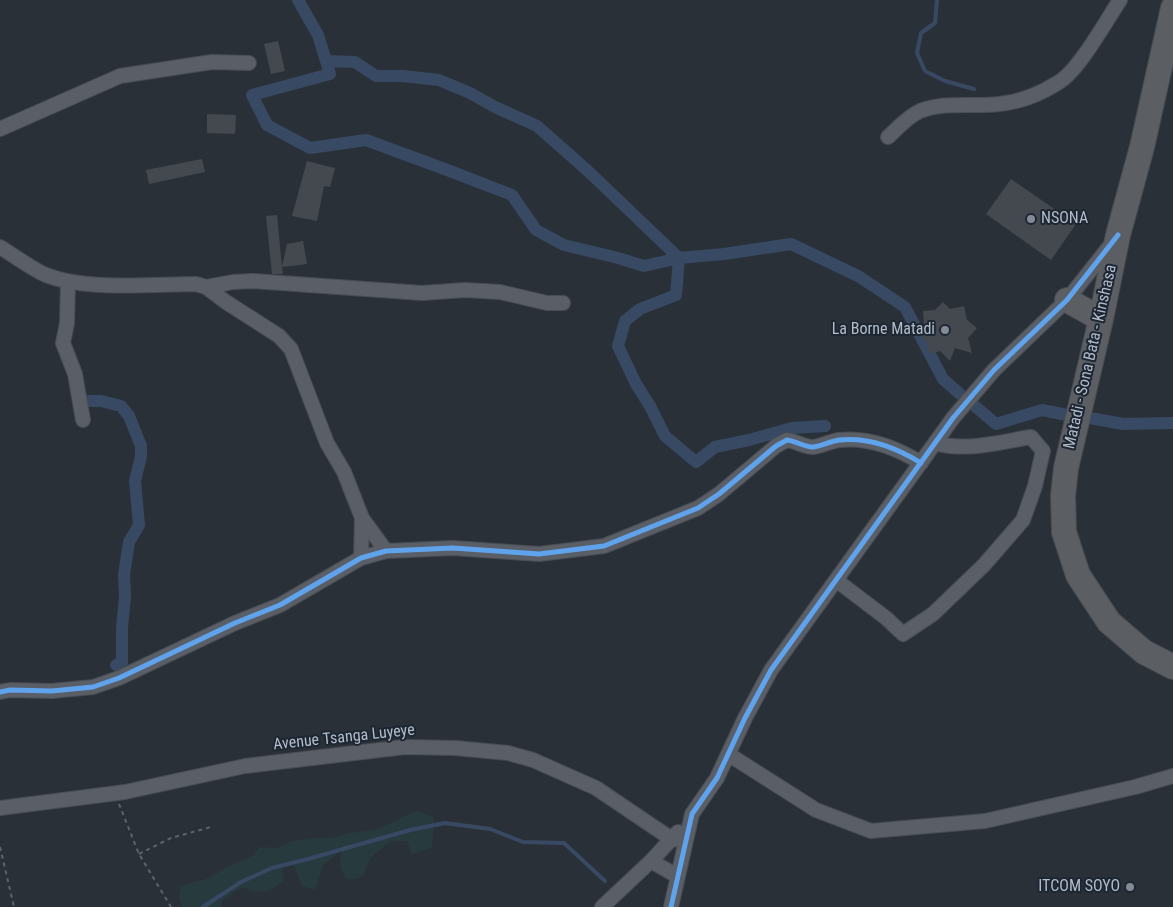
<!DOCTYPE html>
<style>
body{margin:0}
canvas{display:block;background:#2a3038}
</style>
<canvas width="1173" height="907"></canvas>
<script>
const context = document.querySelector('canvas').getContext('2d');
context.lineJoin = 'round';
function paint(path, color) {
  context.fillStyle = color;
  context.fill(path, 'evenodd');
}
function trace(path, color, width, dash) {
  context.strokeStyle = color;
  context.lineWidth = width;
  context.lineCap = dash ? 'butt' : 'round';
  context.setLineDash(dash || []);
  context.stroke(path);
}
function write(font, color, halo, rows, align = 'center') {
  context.font = font + ' "Roboto Condensed",sans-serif';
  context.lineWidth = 4;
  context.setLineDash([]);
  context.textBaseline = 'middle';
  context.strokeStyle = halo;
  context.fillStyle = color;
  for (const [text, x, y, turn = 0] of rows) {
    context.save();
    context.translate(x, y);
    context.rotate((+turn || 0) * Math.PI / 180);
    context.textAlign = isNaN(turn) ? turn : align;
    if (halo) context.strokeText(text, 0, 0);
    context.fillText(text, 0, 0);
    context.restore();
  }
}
const green = new Path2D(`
 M416,811L434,817L432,848L411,854L407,841H391C385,846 377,851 372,857C362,868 371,879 347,879C338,867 341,864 341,851L323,865L315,890L302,886L293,862L282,869L284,880C270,893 260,895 242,887L222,901L221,907H182L179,896L181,886L210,878L223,869L252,856L260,847L277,848L292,841L314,838H333L351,833L379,829Z`);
const stream = new Path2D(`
 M937,0L935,23L921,33L917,53L925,71L945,81L974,89
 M203,907L241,882L272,868L308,859L410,830L445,823L490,829L523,842L564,843L605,881`);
const canal = new Path2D(`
 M298,0L318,35L330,74L252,95L267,125L310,148L366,140L450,171L512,195L536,230L564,245L618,258L644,266L679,258L724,254L791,244L858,276L905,307L943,379L960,394
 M326,61L355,62L376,76H403L439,80L470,93L495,107L537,126L588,171L679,258L676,295L640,309L625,321L618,346L636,384L650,406L665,436L696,462L715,447L749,440L792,428L825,426
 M89,401H101L121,406L129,416L141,446V456L135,481L139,525L129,542L124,575L125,596L122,628V662L116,665
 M976,407L996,424L1042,410L1067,415
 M1090,418L1123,424L1173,423`);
const building = new Path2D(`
 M278,41L285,71L271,74L264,44Z
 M207,114L236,115L235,134L207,133Z
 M202,159L205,172L149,184L146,170Z
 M307,161L335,168L330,187L324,186L317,221L292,216Z
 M1011,179L1076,224L1051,260L986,214Z
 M277,215L282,267L287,244L303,241L307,264L282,267L283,274H272L266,216Z
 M943,302L950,309L964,306L967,320L977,328L968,338L972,353L955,348L950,361L940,351L930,354L926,340L914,332L924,324L923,311L935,310Z`);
const path = new Path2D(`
 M119,804L139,854L171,907
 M0,847L14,907
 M139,854L171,838L211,827`);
const minor = new Path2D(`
 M0,129L120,76L212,62L249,63
 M888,137C898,128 907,117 920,111C945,101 974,107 999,104C1020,102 1042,93 1059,82C1079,70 1106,21 1120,0
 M0,247C15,256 30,268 46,275C86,291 153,284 196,284L206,287L226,302L279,336L291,349L327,443L344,472L362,518L386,551
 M68,281L67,323L63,343L75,374L83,420
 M206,287L233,282L253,281L422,293L465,290L500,292L547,303H563
 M361,558L362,518
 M836,580L886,618L903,634L933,614L984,565L1023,520L1035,486L1043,451L1031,437C1000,442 966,452 935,443
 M0,692L10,690L52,691L93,687L119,678L235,623L280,605L361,558L386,551L453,548L539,554L604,546L698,508L719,494L776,446L787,440C796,441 804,447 813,447C819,447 831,441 839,440C868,437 897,448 921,463
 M728,754L816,810L871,831L985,821L1135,787L1173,776
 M0,808L125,792L245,766L405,747L455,748L508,753L533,760L596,788L673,840
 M651,861L677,876
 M602,907L651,861L678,832
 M671,907L692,814L717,778L745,718L771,670L953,418L994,370L1067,300L1113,242`);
const trunk = new Path2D(`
 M1173,8L1142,147L1118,235L1101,319L1066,468L1063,496L1064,532L1078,575L1109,622L1144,652L1173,667
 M1067,300L1101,319`);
const cycleway = new Path2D(`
 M0,692L10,690L52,691L93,687L119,678L235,623L280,605L361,558L386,551L453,548L539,554L604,546L698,508L719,494L776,446L787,440C796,441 804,447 813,447C819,447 831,441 839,440C868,437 897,448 921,463
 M671,907L692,814L717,778L745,718L771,670L953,418L994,370L1067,300L1118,235`);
const markers = [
 [1031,219,5,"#848b96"],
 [945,330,5,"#848b96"],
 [1130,887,5,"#848b96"]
];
const poiNames = [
 ["NSONA",1041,219,"left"],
 ["La Borne Matadi",935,330],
 ["ITCOM SOYO",1120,887]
];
const streetNames = [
 ["Matadi - Sona Bata - Kinshasa",1091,357,-77],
 ["Avenue Tsanga Luyeye",344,738,-6]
];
paint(green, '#273a3e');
trace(stream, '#384963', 4);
trace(canal, '#384963', 12);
paint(building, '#444950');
trace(minor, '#484c53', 16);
trace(trunk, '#474c53', 26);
trace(path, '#5d636a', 2, [4, 4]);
trace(minor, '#5a5e66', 14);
trace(trunk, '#5b5f64', 24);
trace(cycleway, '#60a3ed', 5);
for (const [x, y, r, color] of markers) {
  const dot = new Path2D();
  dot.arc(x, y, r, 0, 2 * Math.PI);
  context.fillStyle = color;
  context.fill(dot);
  trace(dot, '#1d2633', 2);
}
write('16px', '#b4bcc9', '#1d2633', poiNames, 'right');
write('16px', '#b4bcc9', '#1d2633', streetNames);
</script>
